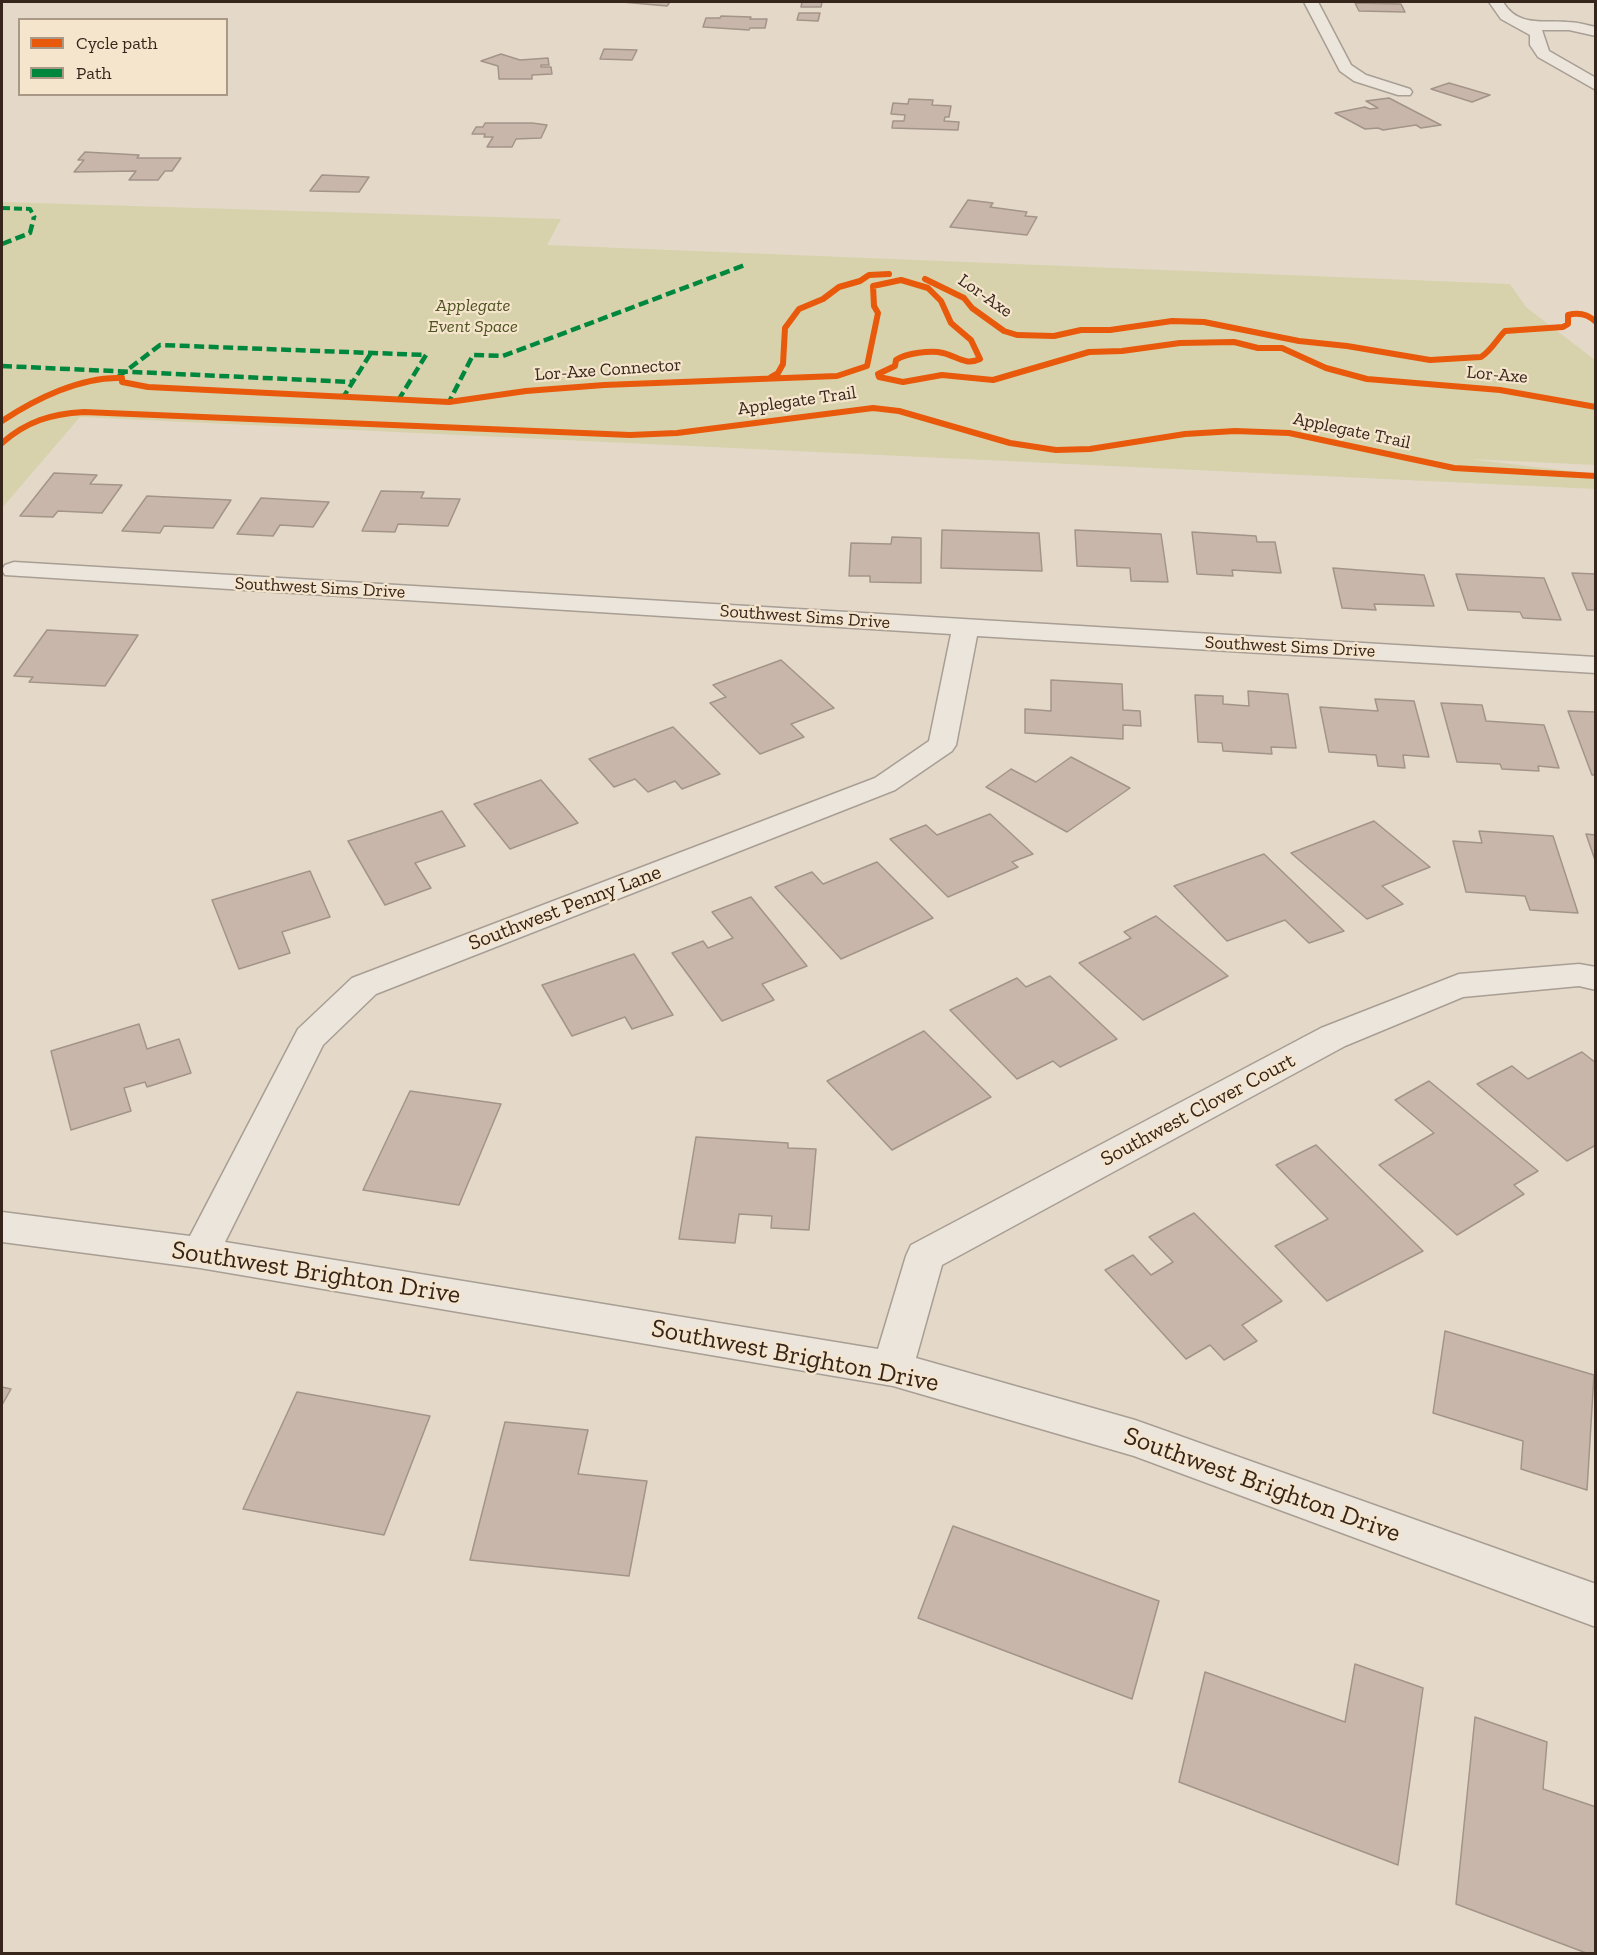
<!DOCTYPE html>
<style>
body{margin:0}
#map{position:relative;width:1597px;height:1955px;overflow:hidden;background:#e4d9c9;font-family:"Zilla Slab",serif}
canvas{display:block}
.frame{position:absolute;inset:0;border:3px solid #36251b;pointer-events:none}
.legend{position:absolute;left:18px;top:18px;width:210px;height:78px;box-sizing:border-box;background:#f6e5cd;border:2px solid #a99886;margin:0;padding:8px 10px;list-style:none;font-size:18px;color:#36251b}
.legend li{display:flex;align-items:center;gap:12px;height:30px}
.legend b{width:30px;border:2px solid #a99886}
</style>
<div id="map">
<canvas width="1597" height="1955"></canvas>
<div class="frame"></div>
<ul class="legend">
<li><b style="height:8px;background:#e8590c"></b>Cycle path</li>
<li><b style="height:8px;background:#00873e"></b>Path</li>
</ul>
</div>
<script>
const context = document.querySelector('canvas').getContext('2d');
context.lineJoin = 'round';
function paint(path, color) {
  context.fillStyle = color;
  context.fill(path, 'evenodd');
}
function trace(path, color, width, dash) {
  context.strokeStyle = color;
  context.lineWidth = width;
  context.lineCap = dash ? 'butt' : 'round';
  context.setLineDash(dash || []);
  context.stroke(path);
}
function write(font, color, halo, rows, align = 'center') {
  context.font = font + ' "Zilla Slab",serif';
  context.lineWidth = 4.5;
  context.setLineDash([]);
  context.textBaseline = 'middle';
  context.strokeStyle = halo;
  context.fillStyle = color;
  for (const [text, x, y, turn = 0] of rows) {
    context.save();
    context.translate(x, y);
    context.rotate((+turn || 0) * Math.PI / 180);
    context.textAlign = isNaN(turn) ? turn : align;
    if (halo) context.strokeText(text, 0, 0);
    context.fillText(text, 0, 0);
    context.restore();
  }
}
const green = new Path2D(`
 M2,202L561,219L547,245L1510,284L1526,307L1595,360V465L1469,459L1595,474V489L80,417L2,508Z`);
const building = new Path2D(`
 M622,2H670L667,6Z
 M802,2H822L821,7H801Z
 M1355,3L1401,4L1405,12L1359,11Z
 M799,13H820L818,21L797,20Z
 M721,16L751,17L750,19H767L765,28H750L749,30L703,27L706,18H720Z
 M604,49L637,50L632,60L600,59Z
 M501,54L520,60L548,58L549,65H541V67H551L552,74L532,75V79H499L498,66L481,61Z
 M1449,83L1490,95L1472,102L1431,89Z
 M1389,98L1441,125L1421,128L1416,125L1383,130L1378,128L1365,129L1335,113L1365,107L1370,109L1378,108L1366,101Z
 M909,99L933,100L932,105L951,106L949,117H945L944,121L959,122L958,130L892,128L893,121H904L905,115L891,114L893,103L908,104Z
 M485,123H532L547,125L541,138L516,139L512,147H487L493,137H484L485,134H472L476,127H483Z
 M85,152L139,155L137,158H181L172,171H165L158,180H129L136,171L74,172L84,160H78Z
 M322,175L369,177L359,192L310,191Z
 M968,200L993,203L990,207L1027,212L1025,216L1037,217L1027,235L950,227Z
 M54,473L97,475L90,484L122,485L102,513L58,511L53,517L20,516Z
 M381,491L424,492L421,498L460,499L448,526L398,524L395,532L362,531Z
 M147,496L231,500L213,528L164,526L160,533L122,531Z
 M261,498L329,502L313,527L280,525L273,536L237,534Z
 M942,530L1039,533L1042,571L941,568Z
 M1075,530L1161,534L1168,582L1131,581L1130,568L1077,566Z
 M1192,532L1256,536L1257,542H1275L1281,573L1232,570L1233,576L1197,574Z
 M892,537L921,538V583L870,582V576H849L851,543L891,544Z
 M1333,568L1424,575L1434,606L1374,604L1376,610L1342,608Z
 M1572,573L1596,574V610H1587Z
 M1456,574L1544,578L1561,620L1523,618L1520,612L1468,610Z
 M47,630L138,635L105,686L29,682L33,677L14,676Z
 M781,660L834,708L791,724L804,737L760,754L710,703L726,697L713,685Z
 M1051,680L1122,684L1123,710L1140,711L1141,726L1123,725V739L1025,733V709L1051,711Z
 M1248,691L1288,694L1296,748L1271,747L1272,754L1223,751L1222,743L1198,742L1195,695L1223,696V704L1249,706Z
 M1375,699L1414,701L1429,757L1403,755L1405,768L1378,766L1376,755L1329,752L1320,707L1378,711Z
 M1441,703L1482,705L1486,721L1544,725L1559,768L1538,766L1539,771L1502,769L1500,764L1457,762Z
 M1568,711L1596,712V775H1592Z
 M673,727L720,774L682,789L675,781L648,792L635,779L614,787L589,759Z
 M1071,757L1130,788L1067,832L986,787L1011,769L1036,782Z
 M541,780L578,823L510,849L474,804Z
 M442,811L465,846L415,863L431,888L385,905L348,841Z
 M990,814L1033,854L1012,862L1018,867L948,897L890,839L926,825L937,835Z
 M1374,821L1430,867L1382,886L1403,904L1367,919L1291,853Z
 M1479,831L1553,836L1578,913L1530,910L1525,896L1466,892L1453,841L1482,843Z
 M1586,834L1596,835V863Z
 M1264,854L1344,931L1309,943L1285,920L1227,941L1174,886Z
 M877,862L933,918L841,959L775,887L812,872L823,884Z
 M310,871L330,917L282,932L290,953L239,969L212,900Z
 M751,897L807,966L762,984L774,1000L722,1021L672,953L703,941L708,948L733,938L712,912Z
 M1156,916L1228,976L1143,1020L1079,963L1131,938L1124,932Z
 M634,954L673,1015L632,1029L625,1017L572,1036L542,985Z
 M1050,976L1117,1039L1060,1067L1053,1061L1017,1079L950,1010L1017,978L1026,987Z
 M139,1024L147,1049L179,1039L191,1073L147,1087L145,1082L124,1088L131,1111L71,1130L51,1051Z
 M924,1031L991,1097L892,1150L827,1081Z
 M1582,1052L1596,1063V1145L1567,1161L1477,1084L1512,1066L1528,1079Z
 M1429,1081L1538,1171L1514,1185L1524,1194L1457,1235L1379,1165L1434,1133L1395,1100Z
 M410,1091L501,1104L459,1205L363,1190Z
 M696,1137L788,1143V1148L816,1149L809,1230L771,1228L772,1216L739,1214L735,1243L679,1239Z
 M1316,1145L1423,1251L1327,1301L1275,1246L1328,1219L1276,1165Z
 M1194,1213L1282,1301L1242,1325L1257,1341L1224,1360L1210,1345L1186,1359L1105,1270L1133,1255L1151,1275L1173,1262L1149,1237Z
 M1445,1331L1594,1375L1587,1490L1521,1469L1523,1441L1433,1413Z
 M2,1387L11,1389L2,1405Z
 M297,1392L430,1416L384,1535L243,1509Z
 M505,1422L588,1430L578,1474L647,1481L629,1576L470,1560Z
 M953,1526L1159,1601L1132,1699L918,1618Z
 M1355,1664L1423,1688L1398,1865L1179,1782L1205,1672L1345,1722Z
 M1475,1717L1547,1742L1543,1789L1596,1807V1954H1589L1456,1904Z`);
const minor = new Path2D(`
 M1304,2H1318L1351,65L1366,75L1410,89L1412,92L1410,95H1398L1354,81L1340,71Z
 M1489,2H1503C1518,27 1542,20 1567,22C1577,22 1586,25 1596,27V36L1569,30H1542L1549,51L1596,78V90L1538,57L1530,45V35L1501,19Z
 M14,562L1596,657V673L977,636L956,745L952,751L895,790L376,994L323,1045L225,1242L878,1349L906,1256L911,1245L1321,1028L1459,974L1579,964L1596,967V990L1579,986L1463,997L1345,1046L942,1265L916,1358L1135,1420L1596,1584V1627L1134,1456L893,1386L200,1268L2,1242V1212L190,1236L298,1029L352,978L875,778L929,741L951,634L5,575L2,570L5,565Z`);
const quietFar1 = new Path2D(`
 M2,208L30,209L35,218`);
const quiet = new Path2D(`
 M2,244L30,233L34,217
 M2,366L353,382
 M118,377L160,345L426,355L399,399L403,400
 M340,396H344L371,353
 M445,401L449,402L473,355L503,356L745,265`);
const cycleway = new Path2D(`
 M925,279L964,298L972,308L1004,331L1017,335L1054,336L1081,330H1110L1172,321L1204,322L1299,341L1347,346L1430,360L1481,357C1491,351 1497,339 1505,331L1563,327L1568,324V315C1579,312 1588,314 1596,322
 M771,377L778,373L783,364L785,328L799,309L823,299L839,287L860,281L869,275L889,274
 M2,421C35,399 82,376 122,378V382L148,387L449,402L526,391L604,385L837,376L867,366L878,313L874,306L873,286L901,280L928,288L941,301L951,323L971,340L980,359C965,366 957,356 943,353C931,350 906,353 896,360L895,366L878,374L879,377L903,382L942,375L993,380L1089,352L1122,351L1180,343L1234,342L1258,348H1282L1326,368L1367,379L1500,390L1596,407
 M2,443C27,421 51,414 84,412L630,435L677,433L873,408L899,411L1010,443L1056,450L1090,449L1185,434L1235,431L1289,433L1454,468L1596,476`);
const farStreetnames = [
 ["Lor-Axe",985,296,35],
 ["Lor-Axe Connector",608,370,-4],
 ["Lor-Axe",1497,375,5],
 ["Applegate Trail",797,401,-8],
 ["Applegate Trail",1352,431,12],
 ["Southwest Sims Drive",320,588,3],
 ["Southwest Sims Drive",805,617,4],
 ["Southwest Sims Drive",1290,647,3]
];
const farParknames = [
 ["Applegate",473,306],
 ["Event Space",473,327]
];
const streetNames = [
 ["Southwest Penny Lane",565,908,-21],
 ["Southwest Clover Court",1198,1110,-28]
];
const nearStreetnames = [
 ["Southwest Brighton Drive",316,1273,9],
 ["Southwest Brighton Drive",795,1356,11],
 ["Southwest Brighton Drive",1262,1485,20]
];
paint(green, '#d7d2ab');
paint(building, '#c8b6aa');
trace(building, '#a39489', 1.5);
trace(minor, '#a89e93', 3);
paint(minor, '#ece5db');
trace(quietFar1, '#00873e', 4, [8, 4]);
trace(quiet, '#00873e', 4.5, [10, 4.5]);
trace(cycleway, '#e8590c', 6);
write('18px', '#36251b', '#f6e5cd', farStreetnames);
write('italic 18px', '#4d5321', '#f6e5cd', farParknames);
write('21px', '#36251b', '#f6e5cd', streetNames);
write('26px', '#36251b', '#f6e5cd', nearStreetnames);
</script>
